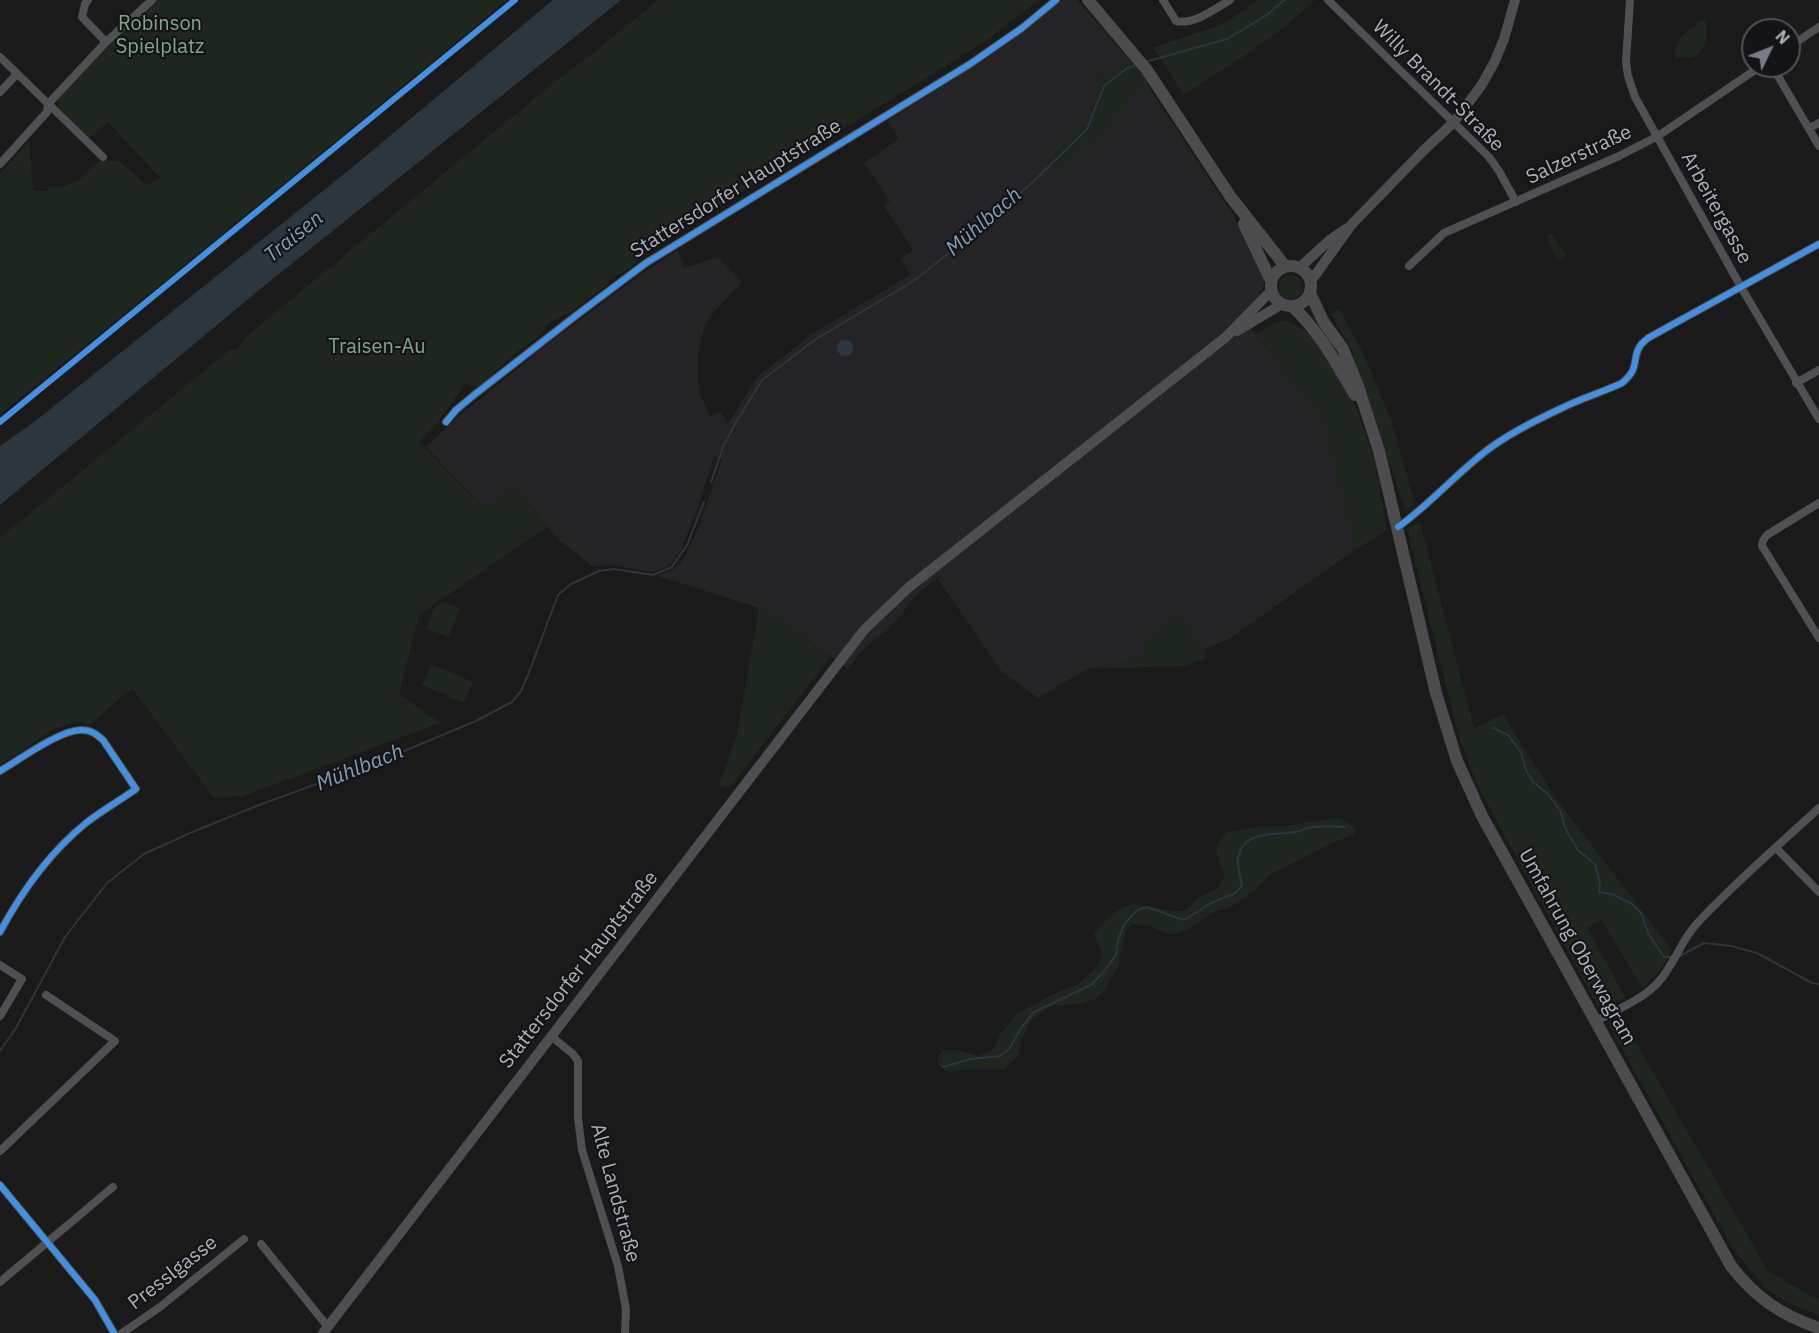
<!DOCTYPE html>
<meta charset="utf-8">
<style>
body{margin:0}
#map{position:relative;width:1819px;height:1333px;overflow:hidden;background:#1a1a1b;font-family:"IBM Plex Sans",sans-serif}
canvas{display:block}
.north{position:absolute;left:1741px;top:18px;width:60px;height:60px;box-sizing:border-box;background:#141417;border:2px solid #505359;border-radius:50%;rotate:47deg;font-size:16px;font-weight:700;line-height:24px;text-align:center;color:#abb1bc}
.north::after{content:'';display:block;margin:auto;width:21px;height:27px;background:#787c84;clip-path:polygon(50% 0,100% 100%,50% 72%,0 100%)}
</style>
<div id="map">
<canvas width="1819" height="1333"></canvas>
<div class="north">N</div>
</div>
<script>
const context = document.querySelector('canvas').getContext('2d');
context.lineJoin = 'round';
function paint(path, color) {
  context.fillStyle = color;
  context.fill(path, 'evenodd');
}
function trace(path, color, width, dash) {
  context.strokeStyle = color;
  context.lineWidth = width;
  context.lineCap = dash ? 'butt' : 'round';
  context.setLineDash(dash || []);
  context.stroke(path);
}
function write(font, color, halo, rows, align = 'center') {
  context.font = font + ' "IBM Plex Sans",sans-serif';
  context.lineWidth = 4.5;
  context.setLineDash([]);
  context.textBaseline = 'middle';
  context.strokeStyle = halo;
  context.fillStyle = color;
  for (const [text, x, y, turn = 0] of rows) {
    context.save();
    context.translate(x, y);
    context.rotate((+turn || 0) * Math.PI / 180);
    context.textAlign = isNaN(turn) ? turn : align;
    if (halo) context.strokeText(text, 0, 0);
    context.fillText(text, 0, 0);
    context.restore();
  }
}
const built = new Path2D(`
 M1063,0H1077L1132,62L1233,215L1265,280L1259,298L1241,316L1323,419L1354,545L1352,552L1229,639L1205,649L1177,616L1139,646L1148,657L1087,669L1038,698L1002,672L937,578L916,595L898,619L861,652L848,669L795,631L759,608L658,576L674,569L683,560L697,532L722,459L714,457L698,506L681,550L671,563L660,570L651,572L612,565L593,567L558,539L513,486L483,508L426,447L452,422L549,343L644,272L678,250L684,268L718,257L742,282L708,319L703,331L698,352V381L700,393L710,417L721,412L728,424L758,376L812,334L910,275L901,258L913,250L884,206L890,201L864,163L899,139L888,121L994,53Z`);
const green = new Path2D(`
 M157,0H507L168,279L0,414V174L29,141L33,191H48V187L68,186L69,184L75,183L101,160L119,161L147,185L160,178L108,122L89,138L58,108L59,98L108,44Z
 M658,0H1039L984,42L659,243L640,256L630,268L614,277L604,287L571,312L550,322L539,336L514,354L485,381L478,386H470L466,383L436,424L419,441L482,508L513,486L547,527L419,615L399,694L440,723L243,796L214,798L132,688L91,724L76,722L52,729L24,750L0,764V538L231,349L236,351L244,339L265,321L557,80L592,54Z
 M1258,0H1315C1276,38 1229,66 1183,95L1163,61L1152,48L1224,24Z
 M1703,20L1705,21C1709,33 1706,50 1694,57C1689,59 1682,56 1675,59C1672,40 1689,29 1703,20Z
 M1126,61L1133,62L1151,84L1134,93L1130,104L1090,145L1059,170L1048,159L1087,123L1097,95L1094,78L1110,65L1116,70Z
 M1551,233L1566,255L1561,260L1553,252L1547,234Z
 M1279 287a12 12 0 1 1 24 0a12 12 0 1 1-24 0Z
 M1339,309L1365,357L1392,423L1415,504L1406,510L1404,506L1351,349L1331,314Z
 M1288,320L1315,338L1335,367L1356,407L1374,458L1387,530L1352,552L1354,545L1323,419L1256,334L1276,322Z
 M1420,522L1474,728L1503,714L1555,797L1672,950L1659,972L1642,988L1602,920L1587,927L1625,997L1605,1010L1597,1005L1480,790L1459,737L1409,538V527Z
 M443,602L460,608L449,637L426,629L435,607Z
 M759,608L795,631L830,657L731,786L725,787L719,786L737,734Z
 M1177,616L1205,649L1206,657L1204,660L1184,666L1087,669L1148,657L1139,646Z
 M431,664L473,682L464,703L422,685Z
 M1340,817L1356,829L1353,835L1332,843L1271,874L1253,892L1231,907L1212,913L1186,931L1172,935L1149,926L1133,924L1126,930L1118,967L1104,991L1095,999L1077,1004L1051,1006L1031,1021L1021,1042L1018,1056L1004,1070L984,1069L946,1072L937,1063L938,1056L943,1050H958L978,1056L994,1049L1001,1033L1017,1014L1053,994L1077,985L1095,968L1103,956L1094,934C1134,885 1137,912 1186,911L1198,898L1219,887L1225,875L1219,861L1216,846L1227,832L1256,827L1292,825Z
 M1620,1015L1768,1271L1812,1297L1819,1298V1315L1790,1304L1765,1288L1732,1247L1610,1027L1613,1018Z`);
const water = new Path2D(`
 M553,0H621L259,290L0,505V446L34,422L354,166Z
 M837 348a8 8 0 1 1 16 0a8 8 0 1 1-16 0Z`);
const stream = new Path2D(`
 M1145,62L1227,39L1267,15L1284,0
 M711,482L723,447L736,422L762,380L816,339L912,282L980,229L1034,181L1087,129L1104,86L1127,68L1137,65
 M1493,728L1508,735L1521,752L1526,770L1533,782L1547,793L1560,810L1566,830L1578,850L1595,864L1600,883L1599,892L1612,894L1632,904L1641,913L1649,935L1664,957H1673
 M1678,957L1704,943L1731,946L1757,953L1812,983L1819,984
 M0,1051L16,1028L65,937L107,883L144,854L190,833L259,805L380,761L476,721L512,702L521,691L528,675L558,595L571,584L599,571L614,569L653,575L672,567L687,545L704,502
 M943,1067L970,1059L1000,1056L1009,1049L1021,1028L1034,1012L1091,985L1105,970L1116,955L1118,940L1125,923L1137,910L1147,907L1184,920L1211,903L1235,893L1242,886C1241,878 1237,867 1238,859C1242,829 1274,836 1295,832C1300,832 1304,829 1308,828C1320,825 1333,826 1345,827`);
const minor = new Path2D(`
 M88,0L85,4L82,17L106,42
 M1163,0L1176,21C1195,25 1214,9 1230,0
 M1328,0L1489,157L1499,171L1516,202
 M1630,0L1626,62L1628,76L1635,97L1741,287L1819,419
 M1789,47L1819,27
 M0,57L103,157
 M1772,66L1819,146
 M0,92L17,74
 M1809,128L1819,123
 M0,164L47,112L48,104L106,42L152,0
 M1409,266L1444,233L1619,156L1658,136L1761,66
 M1796,383L1819,370
 M446,422L456,410L474,395L578,314L646,263L970,64L1022,28L1056,0
 M1819,503L1767,535C1763,539 1762,542 1762,546L1819,638
 M1398,527C1429,505 1455,475 1486,451C1508,434 1536,420 1562,408C1582,398 1603,392 1622,383C1641,367 1631,360 1640,346C1642,343 1645,341 1648,338L1819,244
 M0,771C19,760 61,729 82,730C91,730 96,734 103,740L136,789C119,801 101,811 86,823C49,853 22,891 0,932
 M1776,848L1819,892
 M0,965L22,979L0,1016
 M1596,1021C1618,1009 1645,999 1661,979C1677,959 1682,938 1702,918C1739,879 1780,844 1819,808
 M551,1036L573,1054L578,1061V1118L582,1150L618,1266L626,1309L625,1333
 M0,1151L115,1041L46,995
 M0,1185L95,1300L114,1333
 M261,1244L328,1327
 M0,1282L113,1187
 M122,1333L160,1307L244,1239`);
const secondary = new Path2D(`
 M1299,268L1331,239L1347,228
 M1311,281L1352,224L1424,150L1453,123L1481,86L1494,63L1504,39L1515,0
 M1237,331L1282,304
 M323,1333L864,630L908,588L1226,337L1271,291`);
const primary = new Path2D(`
 M1088,0L1147,70L1230,196L1285,266
 M1244,224L1271,281
 M1271 286a20 20 0 1 1 40 0a20 20 0 1 1-40 0Z
 M1310,293L1323,321L1343,349L1358,386L1379,451L1436,693L1457,761L1482,816L1731,1266C1756,1298 1781,1315 1819,1328
 M1292,306C1320,332 1336,363 1355,395`);
const cycleway = new Path2D(`
 M0,422L515,0
 M446,422L456,410L474,395L578,314L646,263L970,64L1022,28L1056,0
 M1398,527C1429,505 1455,475 1486,451C1508,434 1536,420 1562,408C1582,398 1603,392 1622,383C1641,367 1631,360 1640,346C1642,343 1645,341 1648,338L1819,244
 M0,771C19,760 61,729 82,730C91,730 96,734 103,740L136,789C119,801 101,811 86,823C49,853 22,891 0,932
 M0,1185L95,1300L114,1333`);
const parkNames = [
 ["Robinson",160,24],
 ["Spielplatz",160,47],
 ["Traisen-Au",377,347]
];
const streetNames = [
 ["Willy Brandt-Straße",1438,86,45],
 ["Salzerstraße",1579,155,-25],
 ["Stattersdorfer Hauptstraße",736,189,-32],
 ["Arbeitergasse",1716,208,61],
 ["Umfahrung Oberwagram",1577,947,61],
 ["Stattersdorfer Hauptstraße",579,970,-52],
 ["Alte Landstraße",615,1193,75],
 ["Presslgasse",173,1273,-38]
];
const waterNames = [
 ["Mühlbach",984,222,-41],
 ["Traisen",294,237,-39],
 ["Mühlbach",360,768,-22]
];
paint(built, '#242427');
paint(green, '#1e261f');
paint(water, '#2c363e');
trace(stream, '#2c363e', 2);
trace(minor, '#4e5054', 8);
trace(secondary, '#4d4e52', 10);
trace(primary, '#4c4c4f', 12);
trace(cycleway, '#468fdf', 6);
write('20px', '#81a883', '#141417', parkNames);
write('20px', '#abb1bc', '#141417', streetNames);
write('italic 21px', '#809fb9', '#141417', waterNames);
</script>
